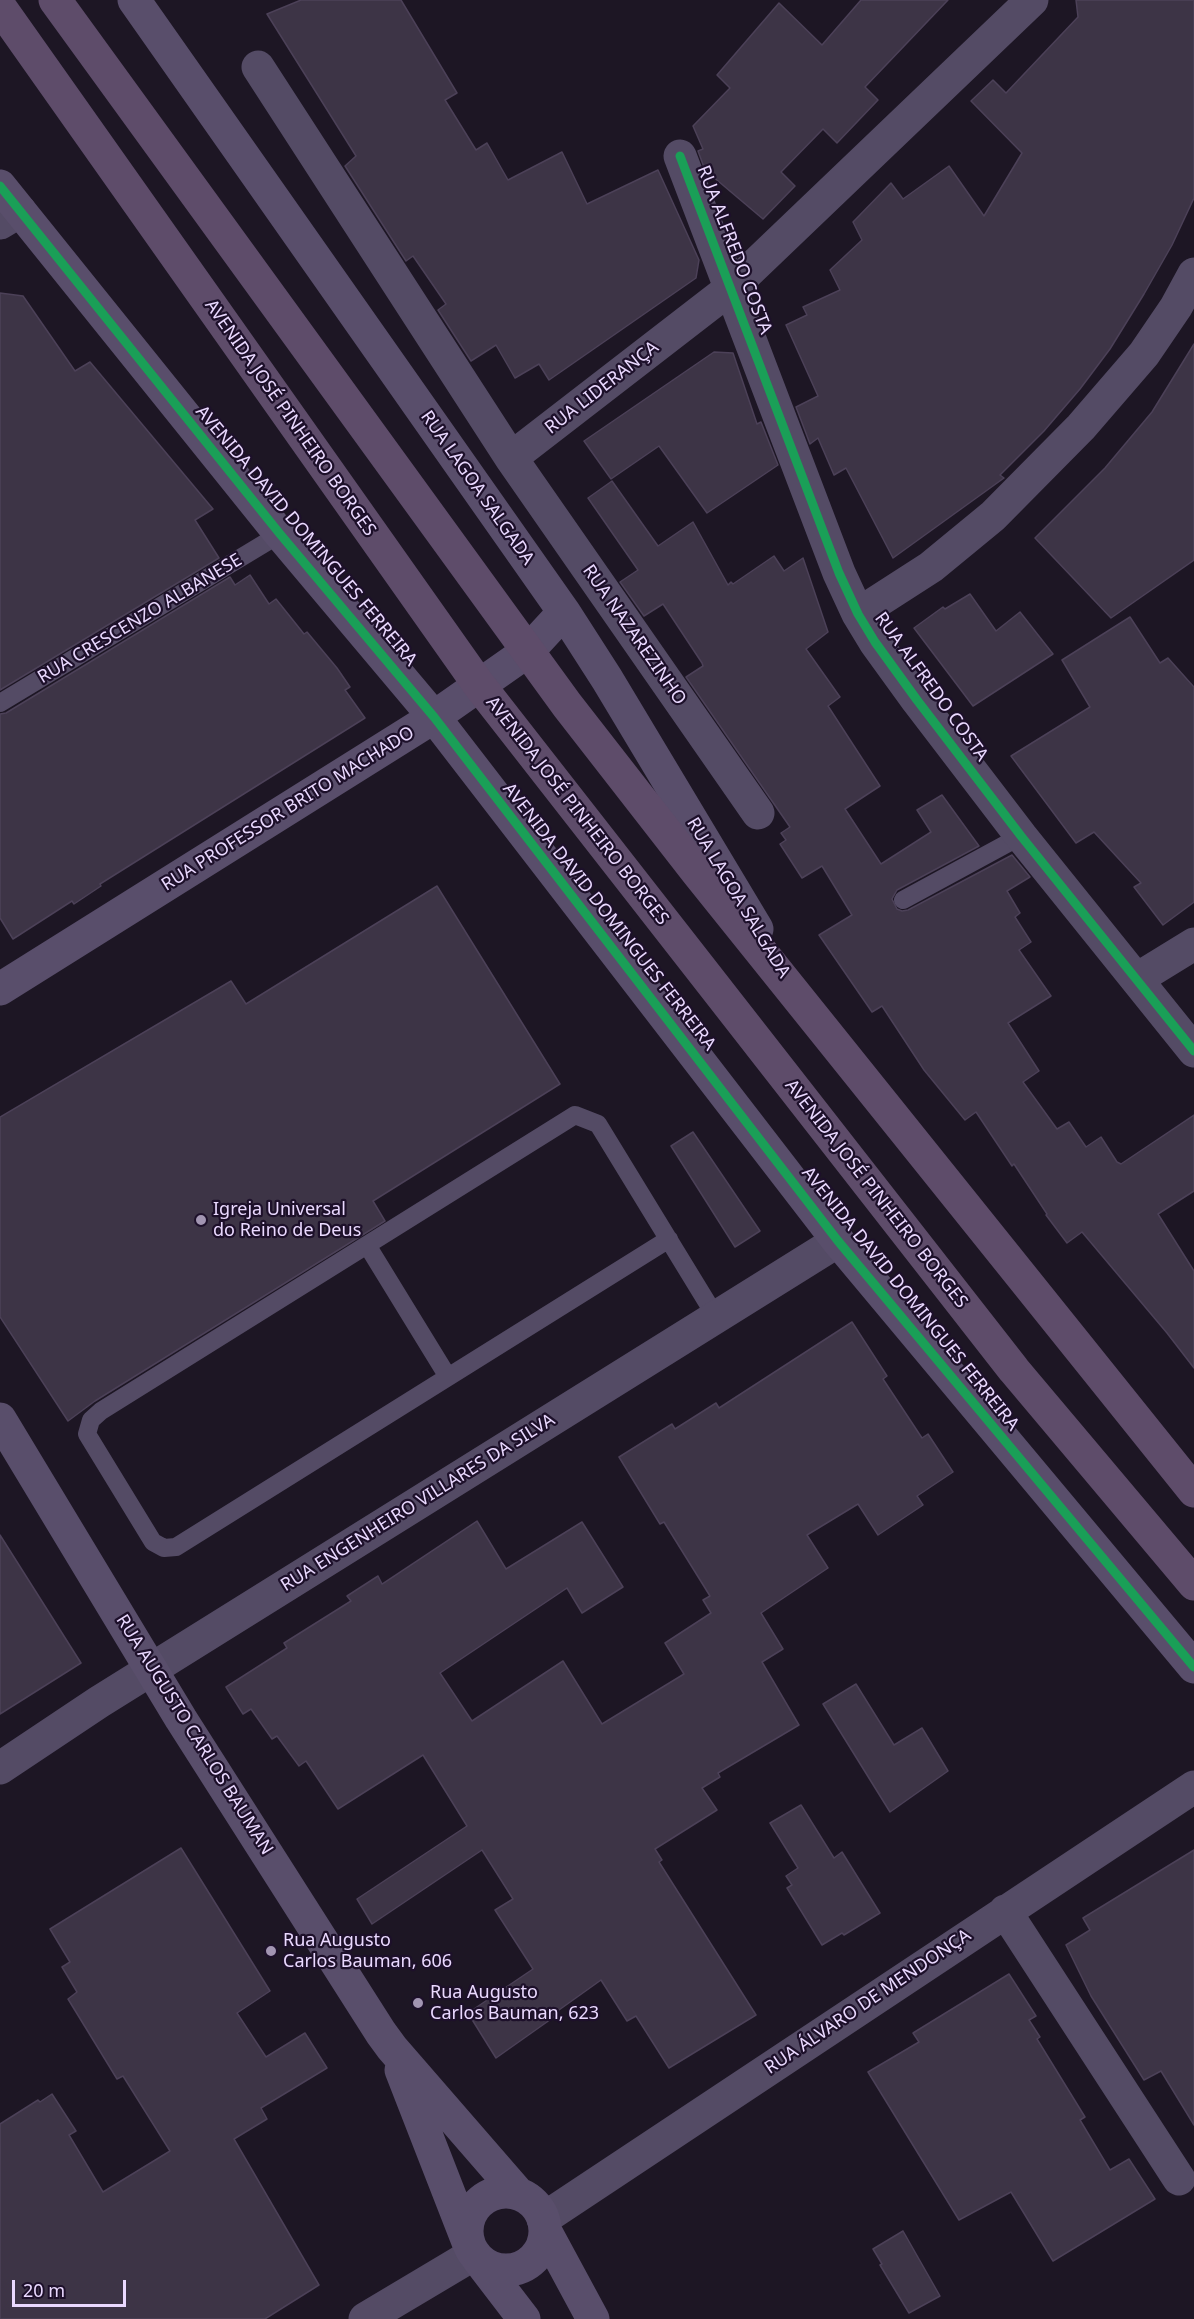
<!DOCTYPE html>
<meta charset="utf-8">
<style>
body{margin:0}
#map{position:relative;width:1194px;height:2319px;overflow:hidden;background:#1d1624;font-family:"Noto Sans",sans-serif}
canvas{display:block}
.scale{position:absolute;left:12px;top:2280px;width:114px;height:27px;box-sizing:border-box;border:3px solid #ead9ff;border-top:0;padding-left:8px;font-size:18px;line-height:21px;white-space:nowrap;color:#ead9ff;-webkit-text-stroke:4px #1d102a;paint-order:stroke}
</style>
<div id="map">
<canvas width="1194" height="2319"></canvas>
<div class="scale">20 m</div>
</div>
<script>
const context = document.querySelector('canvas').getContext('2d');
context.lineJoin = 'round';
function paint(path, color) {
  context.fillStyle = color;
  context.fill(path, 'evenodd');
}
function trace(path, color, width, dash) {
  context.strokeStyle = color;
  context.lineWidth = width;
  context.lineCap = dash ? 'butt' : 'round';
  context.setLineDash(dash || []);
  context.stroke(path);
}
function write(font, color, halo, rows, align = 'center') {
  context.font = font + ' "Noto Sans",sans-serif';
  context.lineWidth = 4.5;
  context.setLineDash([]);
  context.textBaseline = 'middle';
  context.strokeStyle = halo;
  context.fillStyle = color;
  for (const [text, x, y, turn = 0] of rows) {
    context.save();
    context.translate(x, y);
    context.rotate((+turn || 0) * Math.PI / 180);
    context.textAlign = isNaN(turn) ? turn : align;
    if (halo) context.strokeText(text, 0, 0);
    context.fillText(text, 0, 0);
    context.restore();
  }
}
const building = new Path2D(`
 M301,0H401L457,93L445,100L476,150L487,143L508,180L562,152L587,204L658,170L699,260L696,278L549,380L539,364L515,378L496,345L471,361L438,310L446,304L413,256L406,261L345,166L356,156L267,14Z
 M861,0H948L865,87L878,100L837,143L823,129L781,172L795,186L763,219L705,170L698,151L703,149L693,126L730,88L717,75L779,3L822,45Z
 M1076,0H1194V198L1172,245L1144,294L1110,349L1080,389L1044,431L1000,475L1004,478L893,558L846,468L834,475L818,438L810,444L796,407L818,396L786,325L807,315L803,307L840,290L830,270L862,240L853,222L891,183L903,199L949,166L984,216L1022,153L971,101L993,80L1006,93L1078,17Z
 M0,293L23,296L75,371L90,362L213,509L195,520L219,558L0,690Z
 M1194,344V560L1111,618L1035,538L1105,468L1152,412Z
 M714,352L733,353L757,424L761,422L778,465L707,513L659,446L611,479L584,441Z
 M612,481L658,546L693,522L728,585L731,582L733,584L774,556L784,571L803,558L828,632L806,649L840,697L828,706L880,786L845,809L881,864L931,832L917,810L942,795L979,846L897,890L892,899L897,909L902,911L908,910L1012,855L1030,877L1007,891L1020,913L1015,917L1031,942L1019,950L1051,996L1008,1023L1039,1071L1023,1082L1057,1129L1069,1122L1086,1147L1101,1137L1117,1162L1121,1164L1194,1115V1191L1158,1214L1194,1271V1368L1167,1333L1082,1232L1067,1243L1046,1215L1047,1214L1014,1164L1012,1166L976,1112L965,1120L924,1070L882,1006L872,1012L819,935L852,915L822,866L802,878L780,844L786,840L781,833L790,827L686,677L703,666L702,663L663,604L644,616L620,582L638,570L588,498Z
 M250,575L269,604L276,599L304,634L307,632L337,668L350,687L345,690L365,718L100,884L101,886L74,904L72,901L13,939L0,918V714L6,713L230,577L235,585Z
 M970,594L996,631L1020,612L1053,654L973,706L914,628L943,607L945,609Z
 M1130,617L1160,663L1168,658L1194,687V902L1163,925L1134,887L1141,883L1094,832L1076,843L1011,756L1090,707L1062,660Z
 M437,886L560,1084L373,1201L385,1221L95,1401L68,1421L0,1317V1117L231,981L246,1004Z
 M693,1132L760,1231L735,1247L671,1146Z
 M852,1322L887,1376L883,1379L922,1438L928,1434L953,1472L917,1496L923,1505L878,1535L858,1504L807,1535L828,1568L761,1613L783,1649L762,1662L799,1725L718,1773L720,1777L702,1788L717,1810L655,1849L662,1860L659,1862L756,2015L669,2068L636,2016L627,2021L601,1980L552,2015L554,2017L496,2058L468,2013L533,1969L495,1910L513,1899L482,1850L372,1924L357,1899L467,1826L423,1755L338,1809L306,1761L299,1766L277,1736L272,1739L251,1709L243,1714L226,1687L287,1648L284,1643L351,1601L347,1596L378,1576L382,1584L477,1521L506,1569L582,1522L623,1587L582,1613L567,1588L440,1673L472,1721L563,1661L602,1724L684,1674L665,1643L711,1613L703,1600L710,1596L664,1522L660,1524L619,1457L672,1424L675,1429L716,1403L719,1408Z
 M0,1535L81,1663L0,1714Z
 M856,1684L894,1745L922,1728L948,1771L890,1812L823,1704Z
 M801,1805L834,1858L842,1852L880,1913L844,1935L842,1933L822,1945L787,1888L792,1885L786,1876L798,1868L770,1823Z
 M181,1848L270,1991L237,2013L266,2057L305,2033L327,2068L261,2108L267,2119L234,2139L319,2285L265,2319H0V2124L38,2100L40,2102L52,2094L76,2131L69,2135L103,2192L170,2151L123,2076L117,2079L68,1999L77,1992L62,1967L70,1962L50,1929Z
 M1194,1850V2125L1161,2071L1144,2080L1091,1996L1066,1945L1090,1930L1083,1918Z
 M1009,1974L1036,2016L1029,2020L1040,2037L1037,2039L1085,2117L1080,2120L1110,2170L1129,2159L1155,2199L1053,2261L1011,2192L959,2220L868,2072L919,2042L913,2033Z
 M903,2231L940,2296L909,2313L880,2265L882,2264L873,2249Z`);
const lane = new Path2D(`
 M0,703L280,534
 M903,900L1021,836
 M669,1239L176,1547L164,1548L153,1542L87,1434L91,1420L101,1411L575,1115L598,1124L716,1317
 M367,1245L448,1377`);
const street = new Path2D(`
 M258,67L511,458L758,813
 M680,156L839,573L858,614L875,642L917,700L1021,836L1194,1051
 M0,223L20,211
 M511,458L731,288L1032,0
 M858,614L931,567L993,516L1081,427L1144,354L1176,307L1194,274
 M1137,979L1194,944
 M0,1768L99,1702L838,1241
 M1005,1911L1179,2179
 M543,2219L1194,1787
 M365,2319L474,2254`);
const secondary = new Path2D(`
 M134,0L564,612L607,679L757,929
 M0,186L280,534L434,717L838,1241L1194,1667
 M0,989L434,717L528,651L564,612
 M0,1419L181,1719L381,2033L392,2048L517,2192
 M401,2070L468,2242
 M467 2231a39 39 0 1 1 78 0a39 39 0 1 1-78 0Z
 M546,2232L593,2319
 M478,2259L524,2319`);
const primary = new Path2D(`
 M55,0L567,705L697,872L1194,1491
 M0,7L479,685L1014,1370L1194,1584`);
const cycleway = new Path2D(`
 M680,156L839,573L858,614L875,642L917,700L1021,836L1194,1051
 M0,186L280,534L434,717L838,1241L1194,1667`);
const markers = [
 [201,1220,6,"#a295b2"],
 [271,1951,6,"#a295b2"],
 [418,2003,6,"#a295b2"]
];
const streetNames = [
 ["RUA ALFREDO COSTA",734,250,69],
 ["RUA LIDERANÇA",602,388,-38],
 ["AVENIDA JOSÉ PINHEIRO BORGES",290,418,55],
 ["RUA LAGOA SALGADA",477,488,55],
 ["AVENIDA DAVID DOMINGUES FERREIRA",306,536,50],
 ["RUA CRESCENZO ALBANESE",140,619,-31],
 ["RUA NAZAREZINHO",634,635,55],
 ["RUA ALFREDO COSTA",931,687,54],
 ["RUA PROFESSOR BRITO MACHADO",288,809,-32],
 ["AVENIDA JOSÉ PINHEIRO BORGES",577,811,52],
 ["RUA LAGOA SALGADA",738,898,59],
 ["AVENIDA DAVID DOMINGUES FERREIRA",609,917,52],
 ["AVENIDA JOSÉ PINHEIRO BORGES",876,1194,52],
 ["AVENIDA DAVID DOMINGUES FERREIRA",910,1299,51],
 ["RUA ENGENHEIRO VILLARES DA SILVA",418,1503,-32],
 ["RUA AUGUSTO CARLOS BAUMAN",194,1735,58],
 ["RUA ÁLVARO DE MENDONÇA",868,2002,-34]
];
const poiNames = [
 ["Igreja Universal",213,1210],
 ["do Reino de Deus",213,1231],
 ["Rua Augusto",283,1941],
 ["Carlos Bauman, 606",283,1962],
 ["Rua Augusto",430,1993],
 ["Carlos Bauman, 623",430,2014]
];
paint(building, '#3d3446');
trace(building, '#4c4158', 1.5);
trace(lane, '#544b65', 18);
trace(street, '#544b65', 33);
trace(secondary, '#594e6b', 33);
trace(primary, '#5e4c6a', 33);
trace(cycleway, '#1a9f57', 9);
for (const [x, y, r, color] of markers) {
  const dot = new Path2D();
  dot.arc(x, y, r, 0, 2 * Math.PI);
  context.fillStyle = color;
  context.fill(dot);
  trace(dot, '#1d102a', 2);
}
write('18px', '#ead9ff', '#1d102a', streetNames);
write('18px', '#ead9ff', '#1d102a', poiNames, 'left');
</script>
